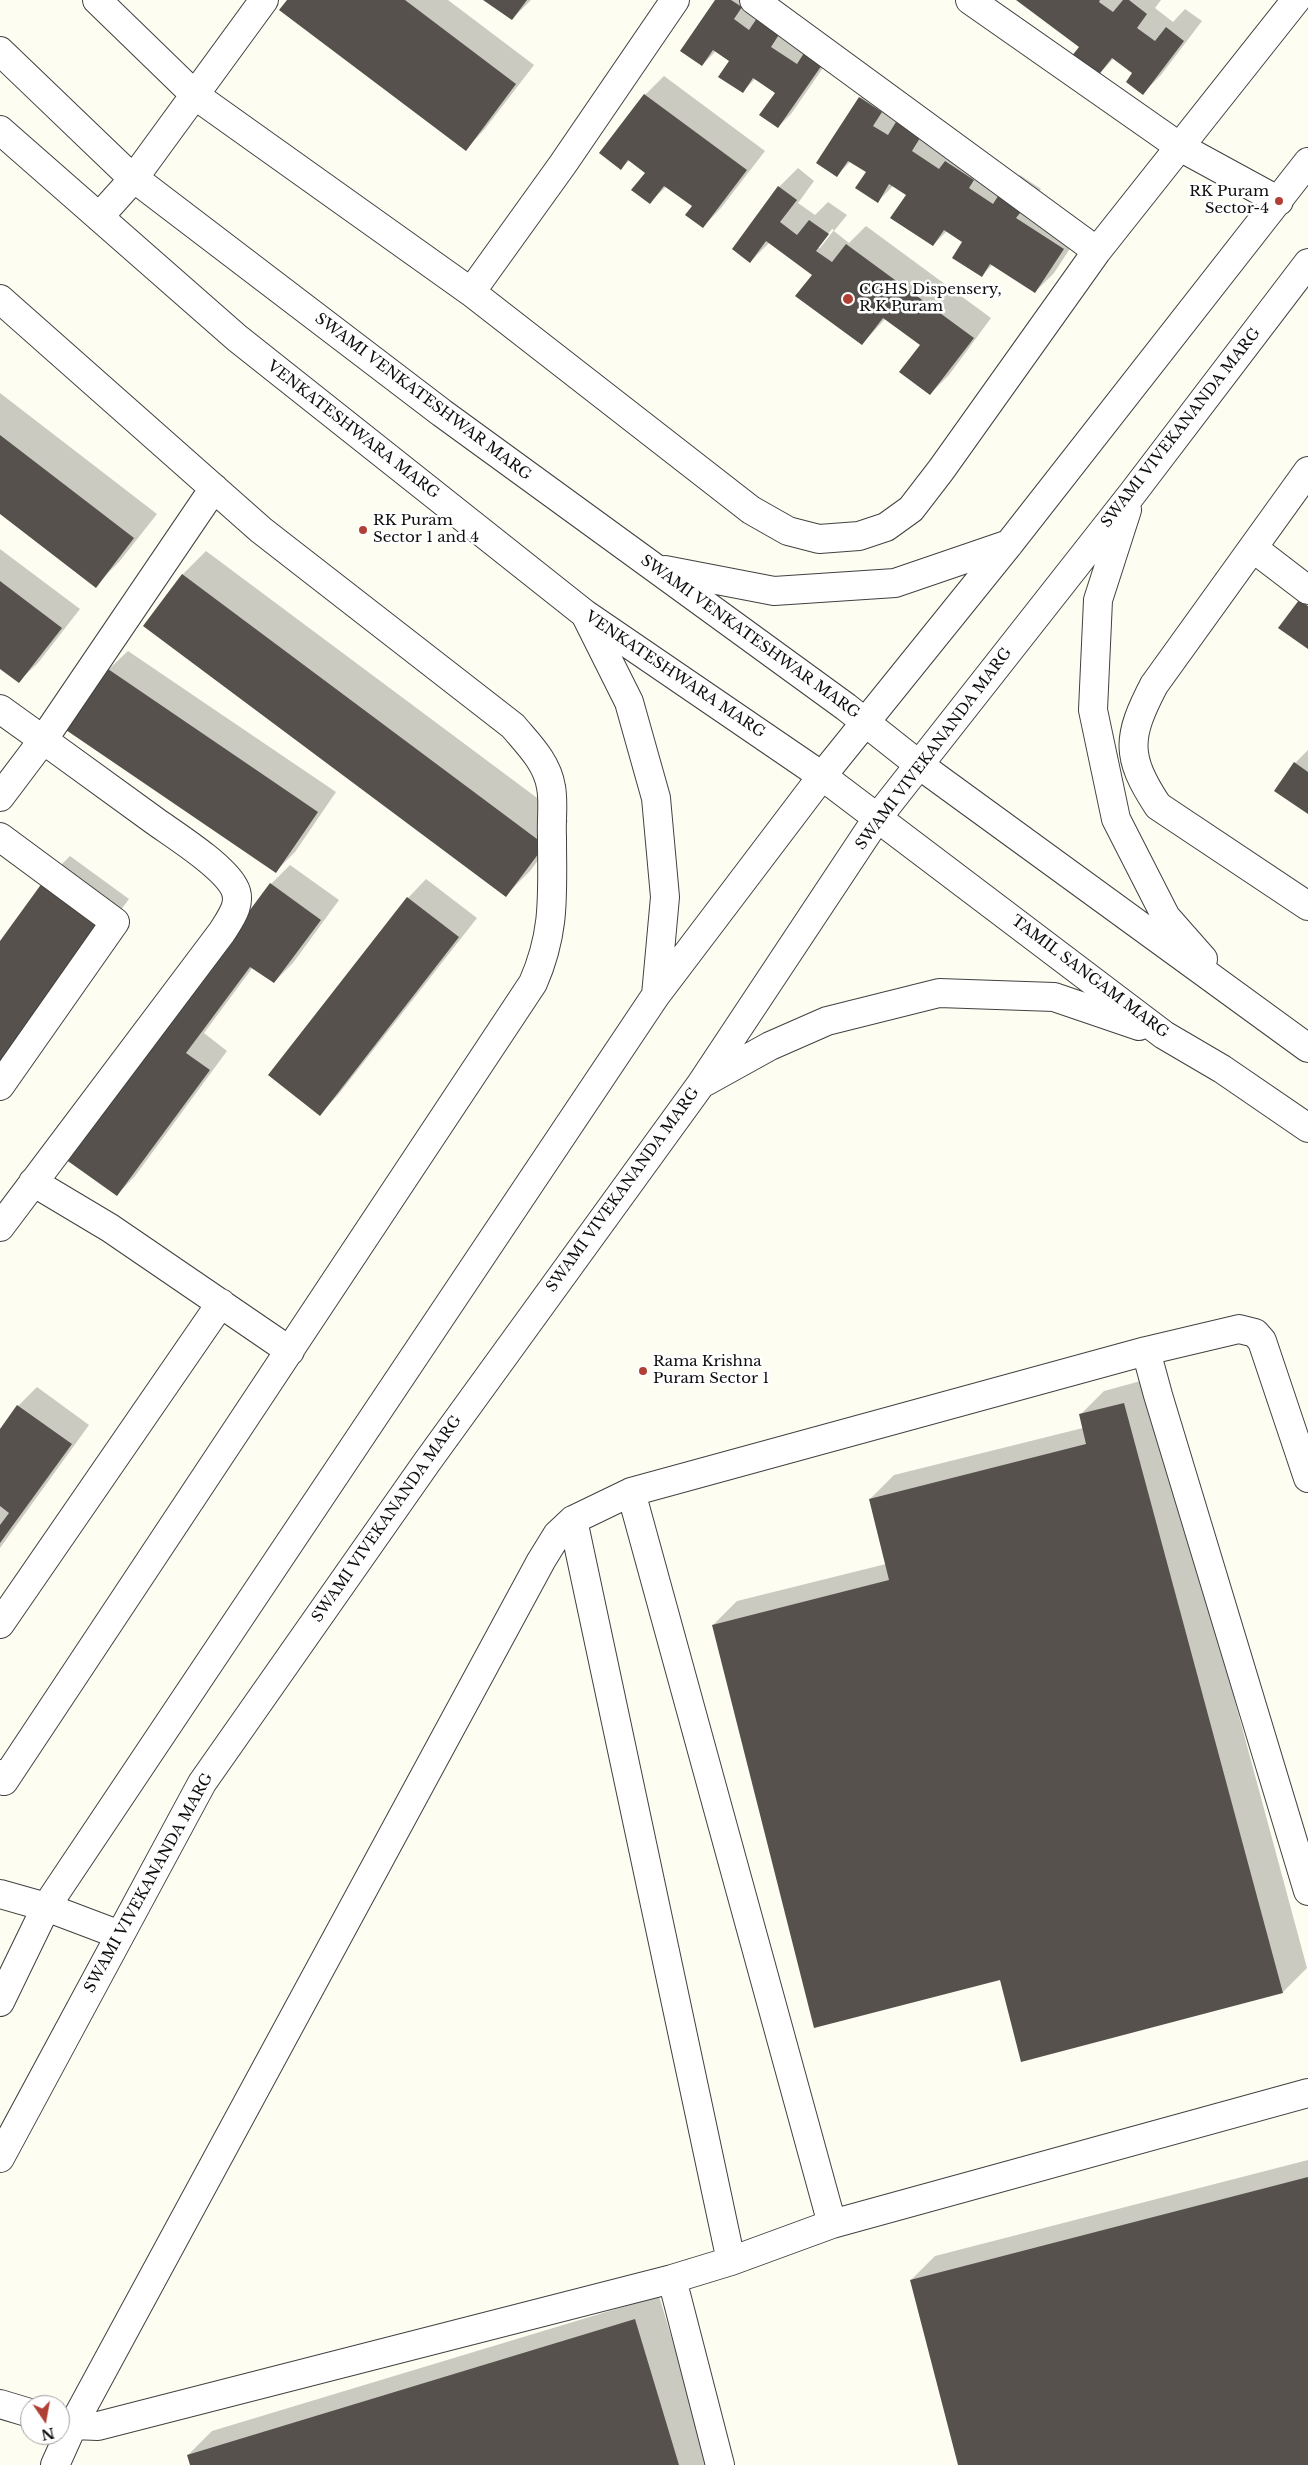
<!DOCTYPE html>
<style>
body{margin:0}
#map{position:relative;width:1308px;height:2465px;overflow:hidden;background:#fdfdf2;font-family:"Libre Baskerville",serif}
canvas{display:block}
.north{position:absolute;left:20px;top:2395px;width:50px;height:50px;box-sizing:border-box;background:#fff;border:1px solid #9f9f9f;border-radius:50%;rotate:168deg;font-size:14px;font-weight:700;line-height:20px;text-align:center;color:#0e0e0e}
.north::after{content:'';display:block;margin:auto;width:18px;height:22px;background:#b03f35;clip-path:polygon(50% 0,100% 100%,50% 72%,0 100%)}
</style>
<div id="map">
<canvas width="1308" height="2465"></canvas>
<div class="north">N</div>
</div>
<script>
const context = document.querySelector('canvas').getContext('2d');
context.lineJoin = 'round';
function paint(path, color) {
  context.fillStyle = color;
  context.fill(path, 'evenodd');
}
function trace(path, color, width, dash) {
  context.strokeStyle = color;
  context.lineWidth = width;
  context.lineCap = dash ? 'butt' : 'round';
  context.setLineDash(dash || []);
  context.stroke(path);
}
function write(font, color, halo, rows, align = 'center') {
  context.font = font + ' "Libre Baskerville",serif';
  context.lineWidth = 5;
  context.setLineDash([]);
  context.textBaseline = 'middle';
  context.strokeStyle = halo;
  context.fillStyle = color;
  for (const [text, x, y, turn = 0] of rows) {
    context.save();
    context.translate(x, y);
    context.rotate((+turn || 0) * Math.PI / 180);
    context.textAlign = isNaN(turn) ? turn : align;
    if (halo) context.strokeText(text, 0, 0);
    context.fillText(text, 0, 0);
    context.restore();
  }
}
const shadow = new Path2D(`
 M288,0H448L534,65L484,130L466,149Z
 M485,0H531L512,19Z
 M716,0H749L834,52L791,114L778,127L776,93L756,78L742,92L730,60L716,51L702,65Z
 M1018,0H1161L1155,8L1173,22L1185,9L1202,21L1161,75L1143,93L1134,73L1114,58L1097,76L1081,47Z
 M664,76L765,151L721,208L703,227L694,206L667,186L650,202L647,172L630,160L621,168L601,153L645,95Z
 M878,80L1010,184L1020,175L1041,189L1034,199L1082,230L1054,273L1035,292L993,264L982,275L964,242L947,231L933,245L907,194L893,186L878,201L867,172L851,161L837,175L860,98Z
 M798,168L814,181L798,203L815,215L828,202L847,215L834,231L849,243L866,226L991,318L949,375L930,394L921,344L886,318L862,344L814,275L770,242L750,262L779,187ZM832,229L834,230L820,248H817Z
 M0,393L157,514L119,562L95,586L0,513Z
 M0,549L80,609L38,663L19,681L0,667Z
 M206,551L568,821L530,871L506,895L182,575Z
 M128,651L336,792L295,852L276,871L68,729L109,669Z
 M1308,750V813L1295,763Z
 M70,856L129,899L0,1074V943L46,880Z
 M290,865L339,900L293,963L274,982L253,967L204,1033L227,1051L135,1176L117,1195L67,1159L271,884Z
 M426,879L477,918L338,1095L320,1114L408,898Z
 M1148,1379L1307,1968L1283,1992L1022,2061L1001,1979L713,1625L737,1601L886,1564L870,1499L894,1475L1083,1428L1080,1415L1104,1391Z
 M37,1387L89,1425L0,1548V1431L18,1406Z
 M1308,2160V2465H959L911,2280L935,2256Z
 M659,2296L710,2465H191L188,2455L212,2431Z`);
const building = new Path2D(`
 M287,0H405L516,84L466,151L279,10Z
 M483,0H527L512,20Z
 M715,0H731L742,7L734,19L749,30L757,18L780,33L771,47L797,64L804,53L822,65L778,128L759,115L775,93L753,78L743,93L718,77L729,61L713,50L702,66L680,51Z
 M1016,0H1100L1099,2L1113,12L1123,0H1129L1147,14L1137,28L1155,41L1166,27L1184,41L1143,95L1126,82L1132,73L1112,58L1097,77L1071,57L1079,47Z
 M644,94L747,170L703,228L685,215L692,206L664,186L650,204L631,190L645,173L628,160L621,170L599,153Z
 M859,97L882,112L873,126L888,135L896,122L920,138L912,151L939,169L945,161L974,180L969,188L993,204L1000,193L1024,208L1016,218L1064,249L1035,293L990,264L982,277L952,258L962,242L944,230L933,246L890,218L906,195L889,184L878,203L855,188L866,172L848,161L837,177L816,163Z
 M778,186L797,200L780,222L797,235L809,220L829,234L816,251L832,262L846,244L974,338L930,395L899,372L920,345L883,318L862,345L795,296L812,275L766,241L750,263L732,249Z
 M0,435L134,538L96,588L0,514Z
 M182,574L545,845L506,897L143,626Z
 M0,581L62,628L19,683L0,669Z
 M1299,600L1308,606V649L1278,628Z
 M108,669L318,812L276,873L66,730Z
 M1294,762L1308,772V814L1274,791Z
 M45,879L106,923L0,1067V941Z
 M270,883L321,920L274,983L250,967L186,1053L210,1070L117,1196L65,1159Z
 M407,897L459,937L320,1116L268,1075Z
 M1124,1403L1283,1993L1021,2062L1000,1980L814,2028L712,1625L889,1580L869,1499L1086,1444L1079,1414Z
 M17,1405L72,1444L0,1543V1525L9,1513L0,1506V1429Z
 M1308,2177V2465H958L910,2280Z
 M635,2319L679,2465H190L187,2455Z`);
const minor = new Path2D(`
 M97,0L196,96L471,292L751,510L788,531L819,539L859,536L886,527L911,509L941,470L1097,251L1296,0
 M754,0L1097,251
 M970,0L1180,147L1279,201
 M0,51L126,172L442,413L846,707L918,764L1308,1048
 M0,130L237,338L585,614L822,776L1164,1035L1222,1069L1308,1128
 M99,217L134,178L264,0
 M471,292L563,164L675,0
 M0,299L261,530L513,726C528,744 547,762 551,787C554,802 551,821 552,837C552,893 556,931 533,983L4,1781L0,1774
 M1308,471L1154,685C1127,737 1125,756 1158,806L1308,906
 M1127,510L1098,600L1093,710L1116,819L1166,917L1203,959
 M1253,548L1308,590
 M665,570L774,591L895,583L1009,544
 M586,616L629,702L656,798L665,897L656,995
 M0,709C52,746 103,783 155,821C176,836 222,865 234,887C243,903 230,919 222,932L0,1227
 M0,797L43,740L214,488
 M0,837L115,922L0,1086
 M705,1082L770,1046L827,1021L939,993L1054,997L1139,1026
 M33,1182L110,1228L290,1351
 M1146,1351L1158,1395L1308,1891
 M631,1492L832,2224
 M573,1520L731,2261
 M0,1624L221,1303
 M0,1894L46,1907L120,1935
 M0,2002L46,1907L656,995L822,776L1009,544L1308,162
 M0,2158L202,1783L427,1462L701,1084L878,817L1132,494L1308,263
 M672,2279L720,2465
 M0,2404L30,2413
 M60,2421L73,2425L98,2426L672,2279L731,2261L832,2224L1308,2093
 M55,2465L73,2425L541,1561L557,1535L573,1520L631,1492L1146,1351L1239,1329L1255,1333L1262,1341L1308,1478`);
const markers = [
 [1279,201,5,"#b03f35"],
 [848,299,6,"#b03f35"],
 [363,530,5,"#b03f35"],
 [643,1371,5,"#b03f35"]
];
const poiNames = [
 ["RK Puram",1269,192,"right"],
 ["Sector-4",1269,209,"right"],
 ["CGHS Dispensery,",859,290],
 ["R K Puram",859,307],
 ["RK Puram",373,521],
 ["Sector 1 and 4",373,538],
 ["Rama Krishna",653,1362],
 ["Puram Sector 1",653,1379]
];
const streetNames = [
 ["SWAMI VENKATESHWAR MARG",423,397,37],
 ["SWAMI VIVEKANANDA MARG",1181,428,-52],
 ["VENKATESHWARA MARG",353,430,38],
 ["SWAMI VENKATESHWAR MARG",750,637,36],
 ["VENKATESHWARA MARG",675,675,34],
 ["SWAMI VIVEKANANDA MARG",934,749,-53],
 ["TAMIL SANGAM MARG",1090,977,37],
 ["SWAMI VIVEKANANDA MARG",623,1190,-54],
 ["SWAMI VIVEKANANDA MARG",387,1519,-55],
 ["SWAMI VIVEKANANDA MARG",149,1883,-61]
];
paint(shadow, '#0003');
paint(building, '#56514c');
trace(minor, '#414141', 30);
trace(minor, '#fff', 28);
for (const [x, y, r, color] of markers) {
  const dot = new Path2D();
  dot.arc(x, y, r, 0, 2 * Math.PI);
  context.fillStyle = color;
  context.fill(dot);
  trace(dot, '#fff', 2);
}
write('15px', '#0e0e0e', '#fff', poiNames, 'left');
write('15px', '#0e0e0e', '#fff', streetNames);
</script>
